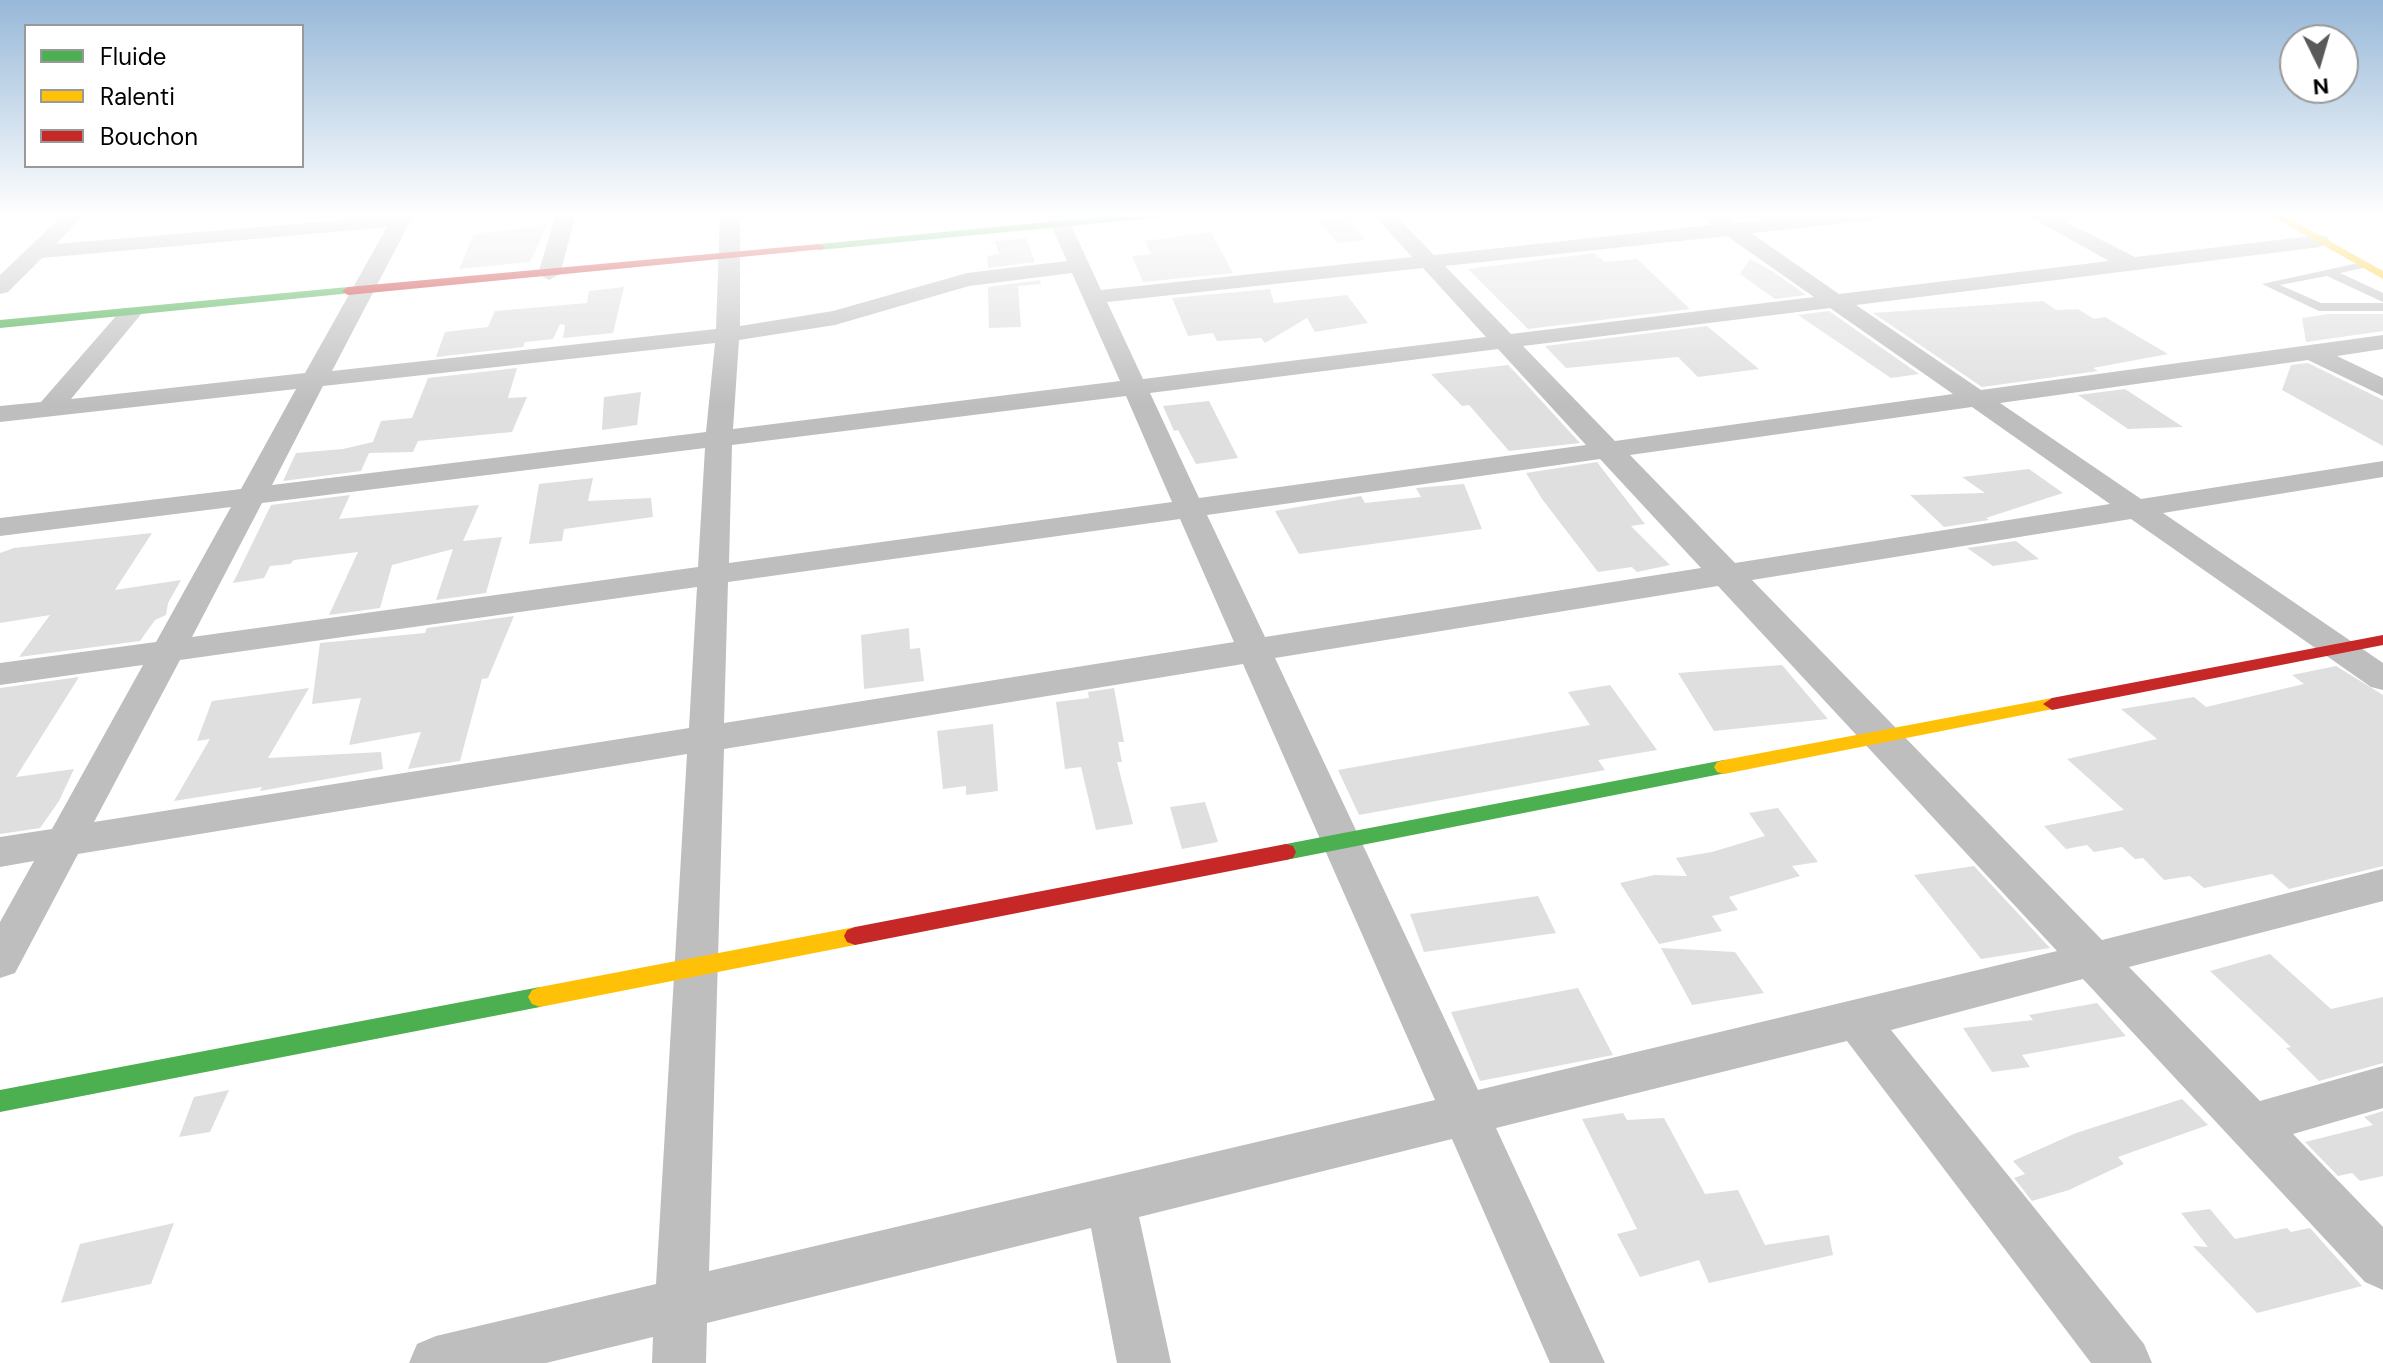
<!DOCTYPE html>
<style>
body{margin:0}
#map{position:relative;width:2383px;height:1363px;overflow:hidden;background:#fff;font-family:"DM Sans",sans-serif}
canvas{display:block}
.legend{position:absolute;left:24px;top:24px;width:280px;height:144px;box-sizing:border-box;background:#fff;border:2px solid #999;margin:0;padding:10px 14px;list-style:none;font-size:24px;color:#000}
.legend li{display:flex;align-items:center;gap:16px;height:40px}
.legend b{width:40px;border:2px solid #999}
.north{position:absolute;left:2279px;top:24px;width:80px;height:80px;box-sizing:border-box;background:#fff;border:2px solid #999;border-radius:50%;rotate:175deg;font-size:22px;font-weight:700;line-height:32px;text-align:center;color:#000}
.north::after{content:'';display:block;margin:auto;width:28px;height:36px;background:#595959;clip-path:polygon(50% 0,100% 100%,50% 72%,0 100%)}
</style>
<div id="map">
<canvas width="2383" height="1363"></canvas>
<ul class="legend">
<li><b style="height:10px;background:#4caf50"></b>Fluide</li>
<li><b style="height:10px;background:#ffc107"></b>Ralenti</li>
<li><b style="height:10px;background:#c62828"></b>Bouchon</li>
</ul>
<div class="north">N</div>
</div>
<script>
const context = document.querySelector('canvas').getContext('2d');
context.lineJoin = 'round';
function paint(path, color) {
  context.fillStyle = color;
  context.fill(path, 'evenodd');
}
const building = new Path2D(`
 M1348,217L1365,240L1338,243L1315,220Z
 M547,225L530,262L459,269L474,234Z
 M1211,232L1233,273L1143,282L1132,256L1151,254L1145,241Z
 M1026,238L1035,262L988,268L987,256L999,254L995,241Z
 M1594,253L1605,262L1637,259L1690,309L1528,329L1468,269Z
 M1750,259L1772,271L1806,295L1775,299L1740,274Z
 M1040,280L1041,284L1018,286L1021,327L989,328L988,287Z
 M624,287L613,333L563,338L565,325L560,324L553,339L525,342L523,347L436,357L445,332L488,327L495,311L587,303L589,291Z
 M1270,289L1274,303L1347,295L1368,323L1315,332L1307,318L1265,343L1261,338L1217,341L1213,333L1188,336L1172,298Z
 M2043,301L2056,310L2078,309L2094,319L2105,317L2168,354L2093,368L2098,371L1982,387L1873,313Z
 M1829,311L1919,374L1891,378L1798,315Z
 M2328,314H2383V331L2306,342L2302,318Z
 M1707,326L1759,369L1698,377L1678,357L1566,368L1545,346Z
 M2308,363L2383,400V446L2282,390L2291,365Z
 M1508,365L1515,372L1580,443L1509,451L1469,405L1462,406L1431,374Z
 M517,368L508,398L527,397L512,432L418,441L413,452L369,453L361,471L283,481L296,453L343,449L373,442L381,421L412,418L428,378Z
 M2125,389L2183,427L2128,429L2078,395Z
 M641,392L637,425L602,430L604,397Z
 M1209,401L1238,458L1196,464L1178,430L1174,431L1163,406Z
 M1597,462L1645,524L1631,526L1670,565L1637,572L1632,567L1598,572L1542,499L1526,473Z
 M2029,469L2063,493L1986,518L1989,520L1944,527L1910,495L1985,493L1962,477Z
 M593,478L588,501L651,498L653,517L564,529L562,541L529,544L539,484Z
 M1464,484L1482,529L1299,554L1275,511L1361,496L1365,503L1421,497L1416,488Z
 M350,495L339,519L479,505L463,541L502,537L486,593L436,600L453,549L392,565L380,608L329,615L358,552L294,560L290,564L270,566L264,578L233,583L271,505Z
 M152,533L115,590L181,580L168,603L166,615L155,620L140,641L19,657L50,615L0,623V553L14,548Z
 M2016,541L2039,559L1993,566L1967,548Z
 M514,616L488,678L482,679L460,761L408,769L421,732L349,745L361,698L312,704L320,643L425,633L427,628Z
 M909,628L910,649L920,648L924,681L864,689L861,635Z
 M1782,665L1828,719L1714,731L1678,673Z
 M2336,666L2383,695V866L2289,889L2272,874L2204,888L2190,876L2164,880L2143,858L2135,859L2122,847L2094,852L2087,845L2066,849L2044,826L2124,810L2067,759L2157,739L2121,709L2194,697L2206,707L2304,684L2292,675Z
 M79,677L16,777L74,769L59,801L40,828L0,834V688Z
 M1610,685L1657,750L1598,760L1605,770L1359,815L1338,770L1590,725L1568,692Z
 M309,688L268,758L381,752L383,769L260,791L262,787L174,801L210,739L197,741L212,701Z
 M1114,688L1124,742H1118L1122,762H1117L1133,824L1096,830L1081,767L1065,769L1056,702L1089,698L1088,692Z
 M993,724L998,791L966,795V786L943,789L937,731Z
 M1205,802L1218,842L1182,849L1170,807Z
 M1778,808L1818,862L1792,866L1800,876L1729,897L1738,910L1712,916L1722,931L1659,944L1620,883L1654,875L1687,876L1676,858L1712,852L1765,836L1749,813Z
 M1974,866L2050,948L1981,959L1914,875Z
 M1538,896L1556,933L1424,952L1410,914Z
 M1661,948L1735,952L1764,993L1692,1005Z
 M2270,954L2331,1009L2383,997V1063L2319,1081L2286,1048L2291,1047L2210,971Z
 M1578,988L1613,1055L1480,1081L1451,1012Z
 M2097,1003L2126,1036L2022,1055L2030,1067L1992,1072L1963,1028L2033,1020L2029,1015Z
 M229,1090L210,1132L179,1137L194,1097Z
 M2182,1099L2208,1125L2118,1157L2124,1164L2069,1190L2032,1201L2014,1178L2025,1174L2013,1161L2076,1133Z
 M2383,1111V1176L2360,1181L2352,1173L2338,1176L2305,1142L2373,1125L2364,1117Z
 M1623,1113L1627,1120L1664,1118L1705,1194L1738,1190L1765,1245L1829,1235L1833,1255L1709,1283L1699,1260L1640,1277L1617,1234L1637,1229L1582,1119Z
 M2210,1209L2235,1239L2287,1228L2291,1232L2310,1228L2362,1286L2257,1313L2193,1246L2208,1247L2181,1213Z
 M174,1223L151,1284L61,1303L80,1244Z`);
const lane = new Path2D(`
 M2363,262L2367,263V267L2340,273L2383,293V302L2327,276L2280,285L2321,303H2383V311H2319L2262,284Z`);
const street = new Path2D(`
 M64,214H85L56,244L414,214L332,371L716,329L720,214H740V326L833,311L967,273L1067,261L1046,214H1066L1101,290L1412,257L1373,214H1394L1434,255L1712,225L1699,214H1722L1735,223L1819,214H1885L1875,220L1751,233L1839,294L2109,261L2025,214H2050L2135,257L2320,235L2327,237L2330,241L2320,247L1856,305L1981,390L2383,335V349L2337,356L2383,378V396L2308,360L2000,403L2141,499L2383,461V477L2163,513L2383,663V690L2371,687L2131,519L1752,580L2102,940L2383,869V901L2129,967L2260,1101L2383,1066V1108L2293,1134L2383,1227V1290L2365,1282L2083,979L1891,1030L2144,1344L2152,1363H2091L1847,1041L1496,1128L1605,1363H1550L1452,1139L1139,1217L1171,1363H1117L1091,1228L707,1323L706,1363H652L653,1337L546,1363H409L417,1344L436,1336L656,1284L687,754L78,854L15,973L0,978V922L34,861L0,867V837L52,829L143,665L0,685V663L156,642L231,507L0,536V518L241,489L296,389L0,422V406L41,402L123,308H139L142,313L71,399L305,373L387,227L42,258L8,292L0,294V275ZM1727,236L1814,297L1511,334L1445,266ZM1423,268L1486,337L1143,379L1107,302ZM1072,273L1120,381L733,429L739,340L835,325L969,286ZM1830,308L1953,394L1615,441L1523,346ZM715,343L706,432L272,485L323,386ZM1498,349L1586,445L1199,498L1150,393ZM1126,396L1172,502L729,563L732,445ZM1972,407L2110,504L1735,563L1630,455ZM705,448L698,567L192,637L262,503ZM1600,459L1701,568L1265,637L1207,515ZM1180,519L1234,642L724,723L728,582ZM1718,586L2057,951L1478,1090L1275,658ZM697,587L689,728L94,822L180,660ZM1243,664L1435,1100L709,1271L724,749Z
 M556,214H576L560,274L549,280L538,274Z`);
const fast = new Path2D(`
 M1130,214H1168L1163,217L819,250L813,247L819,244Z
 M348,287L352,289V293L0,328V320Z
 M1724,760L1731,762L1734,767L1731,772L1286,860L1279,858L1276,852L1279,846L1286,844Z
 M540,987L548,990L552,997L548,1004L540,1007L0,1112V1090Z`);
const slow = new Path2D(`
 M2268,214H2281L2383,271V279Z
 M2052,698L2058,700L2061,704L2058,708L1724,774L1717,772L1714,767L1717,762L1724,760Z
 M855,927L863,930L866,936L863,942L855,945L540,1007L532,1004L528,997L532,990L540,987Z`);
const jam = new Path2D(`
 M819,244L825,247L823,249L348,295L342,291L348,287Z
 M2383,635V645L2052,710L2043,704L2052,698Z
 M1286,844L1293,846L1296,852L1293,858L1286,860L855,945L847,942L844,936L847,930L855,927Z`);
paint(building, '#dfdfdf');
paint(lane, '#bebebe');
paint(street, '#bebebe');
paint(fast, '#4caf50');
paint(slow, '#ffc107');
paint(jam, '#c62828');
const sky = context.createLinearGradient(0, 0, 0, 405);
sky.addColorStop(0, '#97b8d8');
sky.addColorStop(0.53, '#fff');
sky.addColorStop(1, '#ffffff00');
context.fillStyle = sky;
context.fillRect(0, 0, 2383, 405);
</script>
